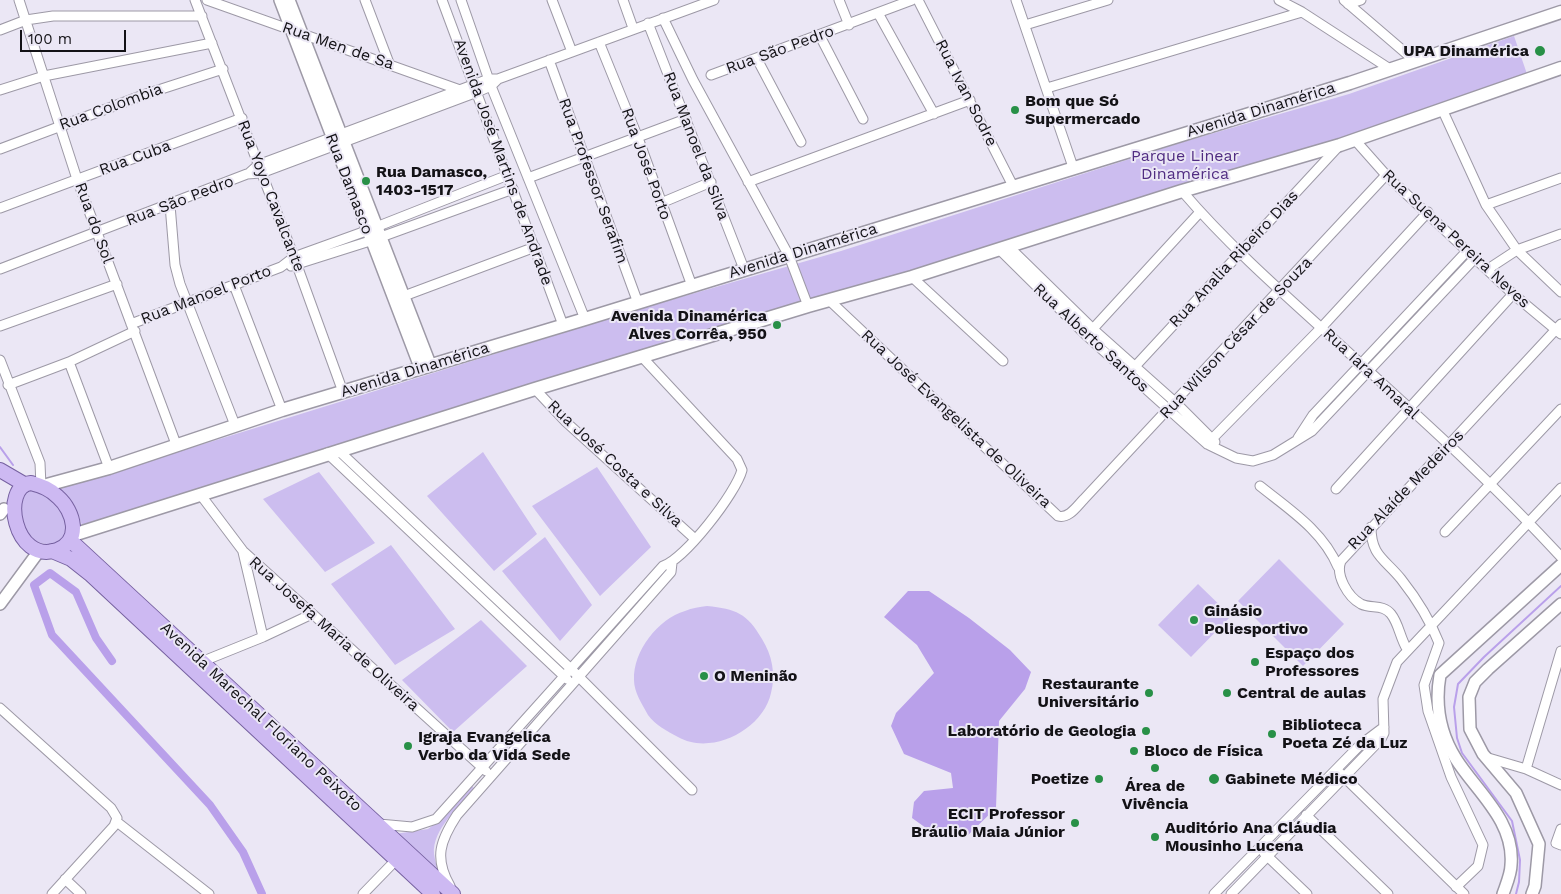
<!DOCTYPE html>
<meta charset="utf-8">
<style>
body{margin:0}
#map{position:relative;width:1561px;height:894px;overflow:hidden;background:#ebe7f5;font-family:"Work Sans",sans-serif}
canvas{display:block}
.scale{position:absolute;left:20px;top:30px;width:106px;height:22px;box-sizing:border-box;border:2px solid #131216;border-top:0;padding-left:6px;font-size:15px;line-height:18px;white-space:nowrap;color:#131216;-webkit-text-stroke:4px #ebe7f5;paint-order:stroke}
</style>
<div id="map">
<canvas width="1561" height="894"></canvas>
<div class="scale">100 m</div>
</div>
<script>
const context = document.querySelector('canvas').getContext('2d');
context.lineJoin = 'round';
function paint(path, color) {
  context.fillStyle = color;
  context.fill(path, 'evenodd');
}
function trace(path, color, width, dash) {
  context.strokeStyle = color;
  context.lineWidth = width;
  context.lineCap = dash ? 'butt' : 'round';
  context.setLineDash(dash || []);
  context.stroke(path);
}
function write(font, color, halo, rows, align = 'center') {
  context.font = font + ' "Work Sans",sans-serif';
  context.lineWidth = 4;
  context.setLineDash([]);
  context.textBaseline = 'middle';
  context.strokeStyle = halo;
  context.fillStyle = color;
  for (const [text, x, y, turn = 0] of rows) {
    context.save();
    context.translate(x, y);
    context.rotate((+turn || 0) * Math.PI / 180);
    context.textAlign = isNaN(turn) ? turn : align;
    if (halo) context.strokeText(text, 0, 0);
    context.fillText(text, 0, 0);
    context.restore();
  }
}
const green = new Path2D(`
 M1514,36L1527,74L1317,146L83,529C79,514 72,497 58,489L650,306L841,251L1183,142L1349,94Z
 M483,452L537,534L494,571L427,496Z
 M597,467L651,547L600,596L532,506Z
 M319,472L375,543L325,572L263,499Z
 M30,489L54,496L69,528L61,544C48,545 36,544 24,536L14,499Z
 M545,537L592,605L560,641L502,571Z
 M391,545L455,629L395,665L331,584Z
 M1279,559L1344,624L1303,666L1238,601Z
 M1198,584L1231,616L1191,657L1158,625Z
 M707,606C736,609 747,613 762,639C772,655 776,674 771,693C763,730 711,756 678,737C667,731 655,725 648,715C642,704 634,692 634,680C633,651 658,619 685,611C692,608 700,607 707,606Z
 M481,620L527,666L453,732L402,680Z
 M472,786L475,789C460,806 432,829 434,854C435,862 438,870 441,877L395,834L428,829L440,820Z`);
const water = new Path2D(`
 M908,591H929L969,618L1010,650L1031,672L1025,689L999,721L996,808L965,838H940L912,818L914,802L924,791L953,788L951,773L904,754L891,726L896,713L934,673L917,645L884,617Z`);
const stream = new Path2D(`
 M0,447L13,465
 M1516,894L1519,882L1520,860L1512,821L1462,753L1457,738L1454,707L1458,684L1484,657L1561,586`);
const canal = new Path2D(`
 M112,661L96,638L76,592L50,573L34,585L52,635L210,805L243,852L262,894`);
const minor = new Path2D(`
 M19,0L77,179L176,444
 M195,0L294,257L343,392
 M207,0L460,90
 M365,0L389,63
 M442,0L563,325
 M461,0L491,86L585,319
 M552,0L572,52
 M623,0L633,28
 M839,0L849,25
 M918,0L1013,186
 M1016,0L1073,167
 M1279,0L1302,12L1390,69
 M1344,0L1415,61
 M1348,4L1361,0
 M878,13L934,114
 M663,18L693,80L789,256L808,306
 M648,23L744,269
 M1025,25L1108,0
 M0,30L26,20L53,16H202
 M820,36L863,119
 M599,42L638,138L692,286
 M757,59L801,142
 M549,60L638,303
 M711,75L912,0
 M1047,88L1302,12
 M0,90L44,76L212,43
 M1442,109L1486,205L1517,250L1561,292
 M1355,140L1386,175L1513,294L1561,334
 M0,149L146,94L223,69
 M248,174L258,165L489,79H498L714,0
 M528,178L686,119
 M748,182L970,100
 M1182,191C1235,253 1299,307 1359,362C1428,425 1498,488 1561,557
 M661,203L711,182
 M170,205L175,265L180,284L235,425
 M1486,205L1561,178
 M0,208L242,118
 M1008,246L1093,329L1175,402L1215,442
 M999,249L1087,336L1207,444L1236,458L1253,461L1273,455L1312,431L1475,258
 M291,266L370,241L513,189
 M0,269L247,174L261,173L477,92L491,86L498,79
 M1488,269L1517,250L1561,234
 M912,277L1003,361
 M234,285L282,410
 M404,296L535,247
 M829,300L1058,516C1069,519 1077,506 1084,499L1386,175
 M131,324L281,267L294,257L366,231L508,175
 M0,326L117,284
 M1090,332L1200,212
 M0,360L40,463L41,486
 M69,362L109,468
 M1129,373L1338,147
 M8,385L69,362L135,331
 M535,389L566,422L695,539
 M1298,438L1313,415L1467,251
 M1207,444L1321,328L1428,212
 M338,450L571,669L692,790
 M327,453L567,679
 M1260,486C1290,510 1323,531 1338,567
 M1336,489L1513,294
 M200,494L243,551L486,771
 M1371,527C1371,556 1385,559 1401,579C1416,598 1430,620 1439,643L1424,685L1428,711L1451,777L1483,845L1478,866L1456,887
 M1445,532L1561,409
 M243,552L263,637
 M1407,649C1400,638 1399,624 1391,614C1383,604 1371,609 1361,604C1348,597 1335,575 1341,561L1561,324
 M1561,651L1526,769L1561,785
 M201,662L263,637L312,614
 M0,708L111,808L117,818L114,826L52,894
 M1485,757L1526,769
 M1340,773L1464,894
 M1306,815L1388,894
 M117,822L209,894
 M379,824L412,827L436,819L663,566C685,559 736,493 742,470L737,459L643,358
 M1561,829L1556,843L1561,845
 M1264,853L1307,894
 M65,879L81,894
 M450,886C434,858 440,841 457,815L671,572L672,563
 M363,894L396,860
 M1214,894L1360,745L1384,727
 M1231,894L1381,739L1384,733L1383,699L1397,662L1561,488`);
const tertiary = new Path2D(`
 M280,0L420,367
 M289,0L430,364
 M0,514L4,509
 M0,604L39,551
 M1503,894C1506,885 1511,874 1511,865C1515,821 1476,791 1456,759C1439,732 1435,704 1440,675L1561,565
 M1532,894L1535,886L1539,844L1516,793L1483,754L1470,729L1469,697L1475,682L1488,669L1561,604`);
const secondary = new Path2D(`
 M43,486L109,468L282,410L585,319L1350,83L1561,12
 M73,535L535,389L808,306L912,277L1182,191L1340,145L1561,68`);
const primary = new Path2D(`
 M0,470L24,484
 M31,483C42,486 50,489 58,497C74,511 82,541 57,550C14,565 0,486 31,483Z
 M70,540L453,894
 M52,551L71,559L90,574L433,894`);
const markers = [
 [1540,51,6,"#289047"],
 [1015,110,5,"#289047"],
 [366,181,5,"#289047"],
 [777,325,5,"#289047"],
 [1194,620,5,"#289047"],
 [1255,662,5,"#289047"],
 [704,676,5,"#289047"],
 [1149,693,5,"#289047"],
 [1227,693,5,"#289047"],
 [1146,731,5,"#289047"],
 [1272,734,5,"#289047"],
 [408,746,5,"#289047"],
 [1134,751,5,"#289047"],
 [1155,768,5,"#289047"],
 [1099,779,5,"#289047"],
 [1214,779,6,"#289047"],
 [1075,823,5,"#289047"],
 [1155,837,5,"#289047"]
];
const streetNames = [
 ["Rua Men de Sa",338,46,19],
 ["Rua São Pedro",780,50,-20],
 ["Rua Ivan Sodre",966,93,63],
 ["Rua Colombia",111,107,-20],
 ["Avenida Dinamérica",1261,110,-17],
 ["Rua Manoel da Silva",696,146,69],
 ["Rua Cuba",135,158,-20],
 ["Avenida José Martins de Andrade",503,162,70],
 ["Rua José Porto",646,164,70],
 ["Rua Professor Serafim",593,181,70],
 ["Rua Damasco",349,184,69],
 ["Rua Yoyo Cavalcante",271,196,69],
 ["Rua São Pedro",180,201,-21],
 ["Rua do Sol",94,223,70],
 ["Rua Suena Pereira Neves",1456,239,43],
 ["Avenida Dinamérica",803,251,-17],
 ["Rua Analia Ribeiro Dias",1234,259,-47],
 ["Rua Manoel Porto",206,295,-21],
 ["Rua Alberto Santos",1091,338,43],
 ["Rua Wilson César de Souza",1236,338,-47],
 ["Avenida Dinamérica",415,370,-17],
 ["Rua Iara Amaral",1371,374,43],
 ["Rua José Evangelista de Oliveira",956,419,43],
 ["Rua José Costa e Silva",615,464,43],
 ["Rua Alaíde Medeiros",1406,490,-46],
 ["Rua Josefa Maria de Oliveira",334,634,42],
 ["Avenida Marechal Floriano Peixoto",261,717,43]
];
const poiNames = [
 ["UPA Dinamérica",1529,51,"right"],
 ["Bom que Só",1025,101],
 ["Supermercado",1025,119],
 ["Rua Damasco,",376,172],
 ["1403-1517",376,190],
 ["Avenida Dinamérica",767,316,"right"],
 ["Alves Corrêa, 950",767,334,"right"],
 ["Ginásio",1204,611],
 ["Poliesportivo",1204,629],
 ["Espaço dos",1265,653],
 ["Professores",1265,671],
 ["O Meninão",714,676],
 ["Restaurante",1139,684,"right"],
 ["Universitário",1139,702,"right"],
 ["Central de aulas",1237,693],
 ["Biblioteca",1282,725],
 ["Poeta Zé da Luz",1282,743],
 ["Laboratório de Geologia",1136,731,"right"],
 ["Igraja Evangelica",418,737],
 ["Verbo da Vida Sede",418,755],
 ["Bloco de Física",1144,751],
 ["Poetize",1089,779,"right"],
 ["Gabinete Médico",1225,779],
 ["Área de",1155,786,"center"],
 ["Vivência",1155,804,"center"],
 ["ECIT Professor",1065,814,"right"],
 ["Bráulio Maia Júnior",1065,832,"right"],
 ["Auditório Ana Cláudia",1165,828],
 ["Mousinho Lucena",1165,846]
];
const parkNames = [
 ["Parque Linear",1185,156],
 ["Dinamérica",1185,174]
];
paint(green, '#ccbdef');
paint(water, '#b9a0ea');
trace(stream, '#b9a0ea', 2);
trace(canal, '#b9a0ea', 8);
trace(minor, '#9d99a6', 11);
trace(tertiary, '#9d99a6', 14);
trace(secondary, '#9d99a6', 15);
trace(primary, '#7661a0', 16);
trace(minor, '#fff', 9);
trace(tertiary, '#fff', 11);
trace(secondary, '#fff', 12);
trace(primary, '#cdb9f2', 14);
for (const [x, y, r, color] of markers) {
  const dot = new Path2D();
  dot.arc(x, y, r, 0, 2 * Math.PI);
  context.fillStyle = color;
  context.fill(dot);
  trace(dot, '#ebe7f5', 2);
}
write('16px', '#131216', '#ebe7f5', streetNames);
write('bold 16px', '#131216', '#ebe7f5', poiNames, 'left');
write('16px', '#512d82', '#ebe7f5', parkNames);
</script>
